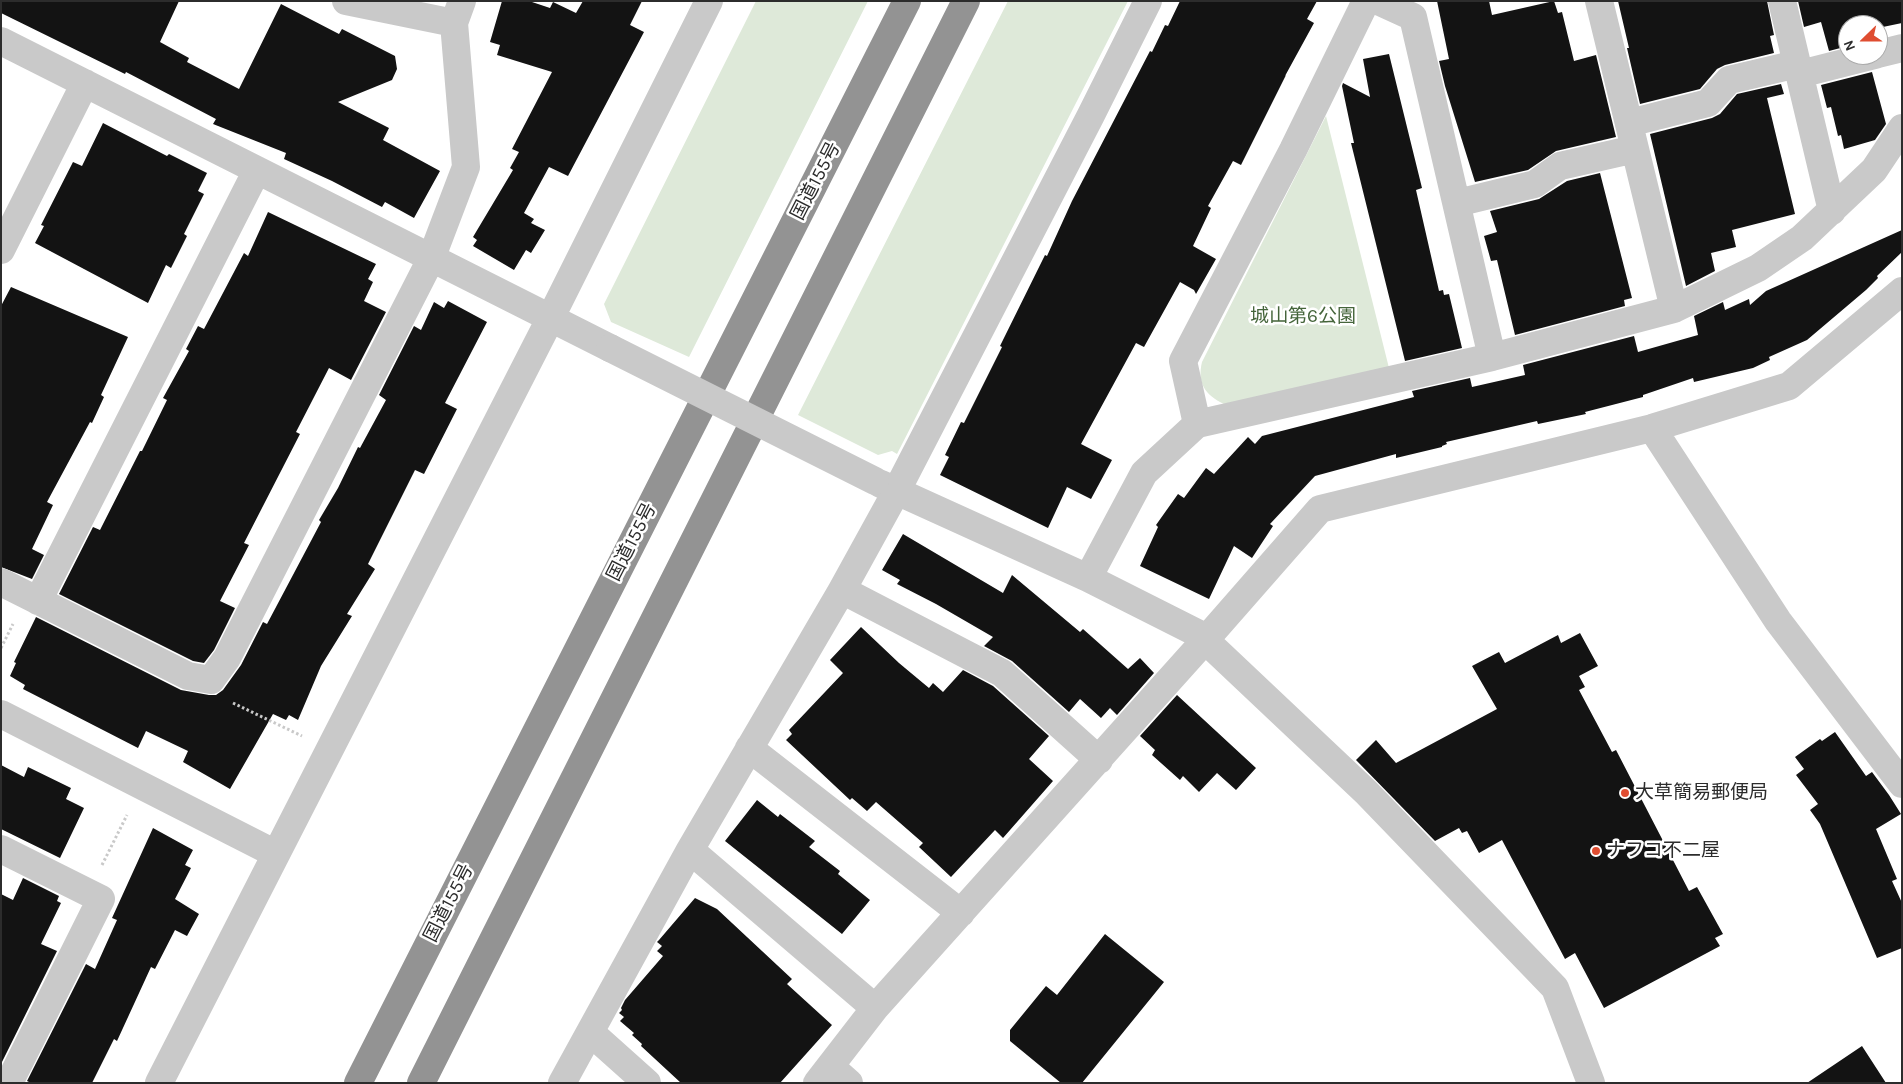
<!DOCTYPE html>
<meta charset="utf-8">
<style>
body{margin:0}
#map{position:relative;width:1903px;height:1084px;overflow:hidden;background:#fff;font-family:Karla,sans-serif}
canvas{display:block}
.frame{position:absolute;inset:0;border:2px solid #2c2c2c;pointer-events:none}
.north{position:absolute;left:1838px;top:15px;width:50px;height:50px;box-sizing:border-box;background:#fff;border:1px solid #ababab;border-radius:50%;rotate:248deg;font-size:14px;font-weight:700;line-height:20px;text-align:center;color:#2c2c2c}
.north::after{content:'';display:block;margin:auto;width:18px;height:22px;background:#df4d31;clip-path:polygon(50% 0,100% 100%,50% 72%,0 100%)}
</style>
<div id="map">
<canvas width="1903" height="1084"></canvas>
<div class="frame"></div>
<div class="north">N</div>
</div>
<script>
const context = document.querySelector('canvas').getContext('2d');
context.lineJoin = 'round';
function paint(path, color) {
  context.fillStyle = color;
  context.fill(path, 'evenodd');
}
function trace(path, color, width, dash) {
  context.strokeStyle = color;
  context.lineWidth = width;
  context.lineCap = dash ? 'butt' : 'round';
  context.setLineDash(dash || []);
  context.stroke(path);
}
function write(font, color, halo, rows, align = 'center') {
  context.font = font + ' Karla,"Noto Sans JP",sans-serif';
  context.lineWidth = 5;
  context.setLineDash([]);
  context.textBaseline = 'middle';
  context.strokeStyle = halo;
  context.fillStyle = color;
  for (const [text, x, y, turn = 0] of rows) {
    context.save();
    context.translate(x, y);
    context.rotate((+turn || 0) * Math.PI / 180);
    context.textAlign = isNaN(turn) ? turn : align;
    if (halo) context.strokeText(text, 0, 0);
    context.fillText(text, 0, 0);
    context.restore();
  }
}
const green = new Path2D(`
 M756,1H868L689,357L611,322L604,304Z
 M1008,1H1128L897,454L892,451L878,455L798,415Z
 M1326,116L1389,368L1224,404C1205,395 1197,383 1202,362Z`);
const building = new Path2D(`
 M1,1H179L160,42L189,58L187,62L239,89L281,4L339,34L342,29L395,56L397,69L392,80L338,102L389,128L383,140L440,171L414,218L385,202L382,207L332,181L284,159L286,153L213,124L216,119L126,72L125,74L1,13Z
 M502,1H529L550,8L553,2L576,13L583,1H642L630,25L644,32L568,176L549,167L524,213L534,219L531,223L545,230L531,253L526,250L514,270L473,246L477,240L473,237L513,170L510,168L519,152L512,149L552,72L497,55L500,45L490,42Z
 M1180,1H1317L1307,19L1314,23L1285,76L1286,75L1241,165L1233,161L1208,206L1211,208L1193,246L1216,259L1196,294L1194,290L1180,282L1144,347L1136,343L1081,444L1112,460L1091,499L1067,487L1048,528L940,475L949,457L945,455L961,422L964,423L1002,347L1000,346L1045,255L1047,256L1072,201L1150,51L1152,52L1165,25L1168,26Z
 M1437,1H1489L1492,15L1554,1L1558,13L1562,12L1574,61L1596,55L1616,137L1556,151L1528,170L1475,182L1445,86L1439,61L1449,59Z
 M1618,1H1767L1774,35L1770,36L1774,53L1725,65L1717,69L1700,89L1640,104L1627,48H1629Z
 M1798,1H1902V23L1878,28V25H1848V46L1829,51L1821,22L1804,27Z
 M1389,54L1422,188L1416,190L1439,291L1443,290L1444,295L1449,294L1462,348L1405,361L1351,143H1354L1342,86L1343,83L1370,97L1363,59Z
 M1872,72L1886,124L1875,140L1844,149L1841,135L1838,136L1831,107L1827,108L1821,85Z
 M1781,84L1784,94L1767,98L1795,214L1732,230L1736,247L1711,253L1715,271L1686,286L1650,134L1712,118L1720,114L1737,94Z
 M103,123L167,156L169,154L207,173L198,191L204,194L184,234L187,236L171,268L166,265L148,303L35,243L44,226L41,225L73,162L82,166Z
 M1600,173L1632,298L1624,300L1625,306L1515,335L1497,260L1491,261L1484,236L1497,232L1490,211L1539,199L1567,181Z
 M268,212L376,264L368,279L373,282L364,301L386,312L351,380L329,368L296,432L300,434L244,543L249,545L220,601L235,608L214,650L204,663L193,661L59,594L93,527L100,530L140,451H142L167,400L163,398L189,351L186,349L198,326L204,329L244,253L248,256Z
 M1902,230V252L1877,276L1878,278L1866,290L1807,340L1769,357L1770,360L1753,368L1694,382L1693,378L1643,395V397L1585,412L1586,414L1538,424L1537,421L1446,442L1447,444L1442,446V447L1396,458V454L1315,476L1270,524L1273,526L1252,558L1234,546L1209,599L1140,566L1158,527L1156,525L1178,494L1184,498L1206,468L1214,474L1248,437L1255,444L1262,436L1414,397L1412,391L1470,378L1472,387L1525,375L1523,365L1634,336L1638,352L1698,335L1694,316L1723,302L1725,310L1749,299L1750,305L1766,291Z
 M11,287L128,337L101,395L104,397L92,423L90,422L47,502L53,505L32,549L44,555L32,579L1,567V306Z
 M448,301L487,322L445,403L457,409L424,474L415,470L368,564L375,569L347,614L352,616L321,666L298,720L289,715L286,720L273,714L230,789L183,762L188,751L146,731L138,748L23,689L25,685L10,676L16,663L14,662L36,617L181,690L209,695H216L223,690L241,665L263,622L267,624L321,522L319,520L338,488L358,447L360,448L386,400L379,395L414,326L421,330L434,302L444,308Z
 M903,534L1003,593L1012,575L1080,632L1083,629L1128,669L1140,658L1154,673L1117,715L1110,708L1101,718L1080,699L1069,712L1012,661L984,646L993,637L936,604L897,584L900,580L882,570Z
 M861,627L899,663L929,688L933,683L943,692L963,670L993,686L1049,736L1029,759L1053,781L1003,838L995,830L951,877L919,847L923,843L876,802L867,811L852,798L850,800L786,740L792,734L789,730L843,673L830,660Z
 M1580,633L1598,666L1579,676L1585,687L1579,690L1612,752L1616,750L1689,891L1697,887L1723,934L1715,938L1720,946L1604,1008L1575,953L1565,959L1502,840L1479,853L1467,831L1462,833L1459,828L1435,841L1356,760L1376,740L1396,763L1497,709L1472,666L1499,652L1505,663L1558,635L1561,643Z
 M1177,695L1256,768L1236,790L1217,773L1199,792L1183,776L1180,780L1152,755L1155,750L1140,736Z
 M1835,732L1866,776L1872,772L1889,795L1901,814L1876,829L1897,879L1892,881L1902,903V948L1877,958L1820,824L1810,810L1818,804L1796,775L1804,769L1795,757L1820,739L1822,741Z
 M1,765L24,777L28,767L71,788L66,799L84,808L60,858L1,829Z
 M757,800L778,817L780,814L815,841L809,847L840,871L838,874L870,900L842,934L725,841Z
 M153,828L193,850L185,865L191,868L175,899L199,914L187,936L175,930L155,969L151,967L117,1041L114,1039L92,1083H31L27,1081L86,964L95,969L117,920L112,918Z
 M23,878L59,896L57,901L61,903L41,944L57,951L1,1064V894L13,900Z
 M695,898L717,909L792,979L787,984L832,1025L780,1083H681L641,1046L642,1044L632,1035L634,1033L620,1021L624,1017L619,1013L622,1010L621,1008L625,1000L663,956L657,951L662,946L657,942L659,940Z
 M1105,934L1164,982L1082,1083H1061L1010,1041V1030L1046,986L1057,995Z
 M1862,1046L1886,1083H1807Z`);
const path = new Path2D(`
 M1,648L13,624
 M233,703L302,736
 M102,865L127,815`);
const minor = new Path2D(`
 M346,1L454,23
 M1378,1L1413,17L1492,357
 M1599,1L1674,309
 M1782,1L1832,211
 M1,41L610,348
 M1878,54L1902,48
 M1800,74L1875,55
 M1629,123L1708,103L1729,80L1797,64
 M1457,203L1535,184L1560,166L1635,149
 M1,250L85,83
 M1197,424L1183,361L1293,150L1366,1
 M1652,428L1778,621L1902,784
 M881,484L1088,578L1207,638
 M1088,578L1144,473L1197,424L1492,357L1674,309L1758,268L1802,238L1874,170L1902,128
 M1,582L188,676L211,680L227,658L431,259L466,167L454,23L462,1
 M842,590L1002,673L1099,760
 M38,601L257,170
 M1205,640L1366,792L1555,988L1591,1083
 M1,714L276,854
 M749,748L961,913
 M1,849L101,899L9,1083
 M690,850L875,1008
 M590,1032L647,1083
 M831,1067L849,1083
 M159,1083L550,319L709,1
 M562,1083L690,850L842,590L896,492L1091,115L1148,1
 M817,1083L875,1008L1207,638L1320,509L1652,428L1789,386L1902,291`);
const highway = new Path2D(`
 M358,1083L907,1
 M421,1083L966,1`);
const minorBridge = new Path2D(`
 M610,348L875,481`);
const markers = [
 [1625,793,5,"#df4d31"],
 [1596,851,5,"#df4d31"]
];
const streetNames = [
 ["国道155号",816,181,-63],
 ["国道155号",632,542,-63],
 ["国道155号",449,903,-63]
];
const parkNames = [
 ["城山第6公園",1303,317]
];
const poiNames = [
 ["大草簡易郵便局",1635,793],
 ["ナフコ不二屋",1606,851]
];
paint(green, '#dee9d9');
paint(building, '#131313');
trace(path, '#c9c9c9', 3, [2.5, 2.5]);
trace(minor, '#c9c9c9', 28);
trace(highway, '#939393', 28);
trace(minorBridge, '#c9c9c9', 28);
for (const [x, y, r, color] of markers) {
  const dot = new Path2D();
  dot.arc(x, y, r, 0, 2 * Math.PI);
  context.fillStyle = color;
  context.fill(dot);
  trace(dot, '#fff', 2);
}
write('19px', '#2c2c2c', '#fff', streetNames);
write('19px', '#45653b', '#fff', parkNames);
write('19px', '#2c2c2c', '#fff', poiNames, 'left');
</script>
